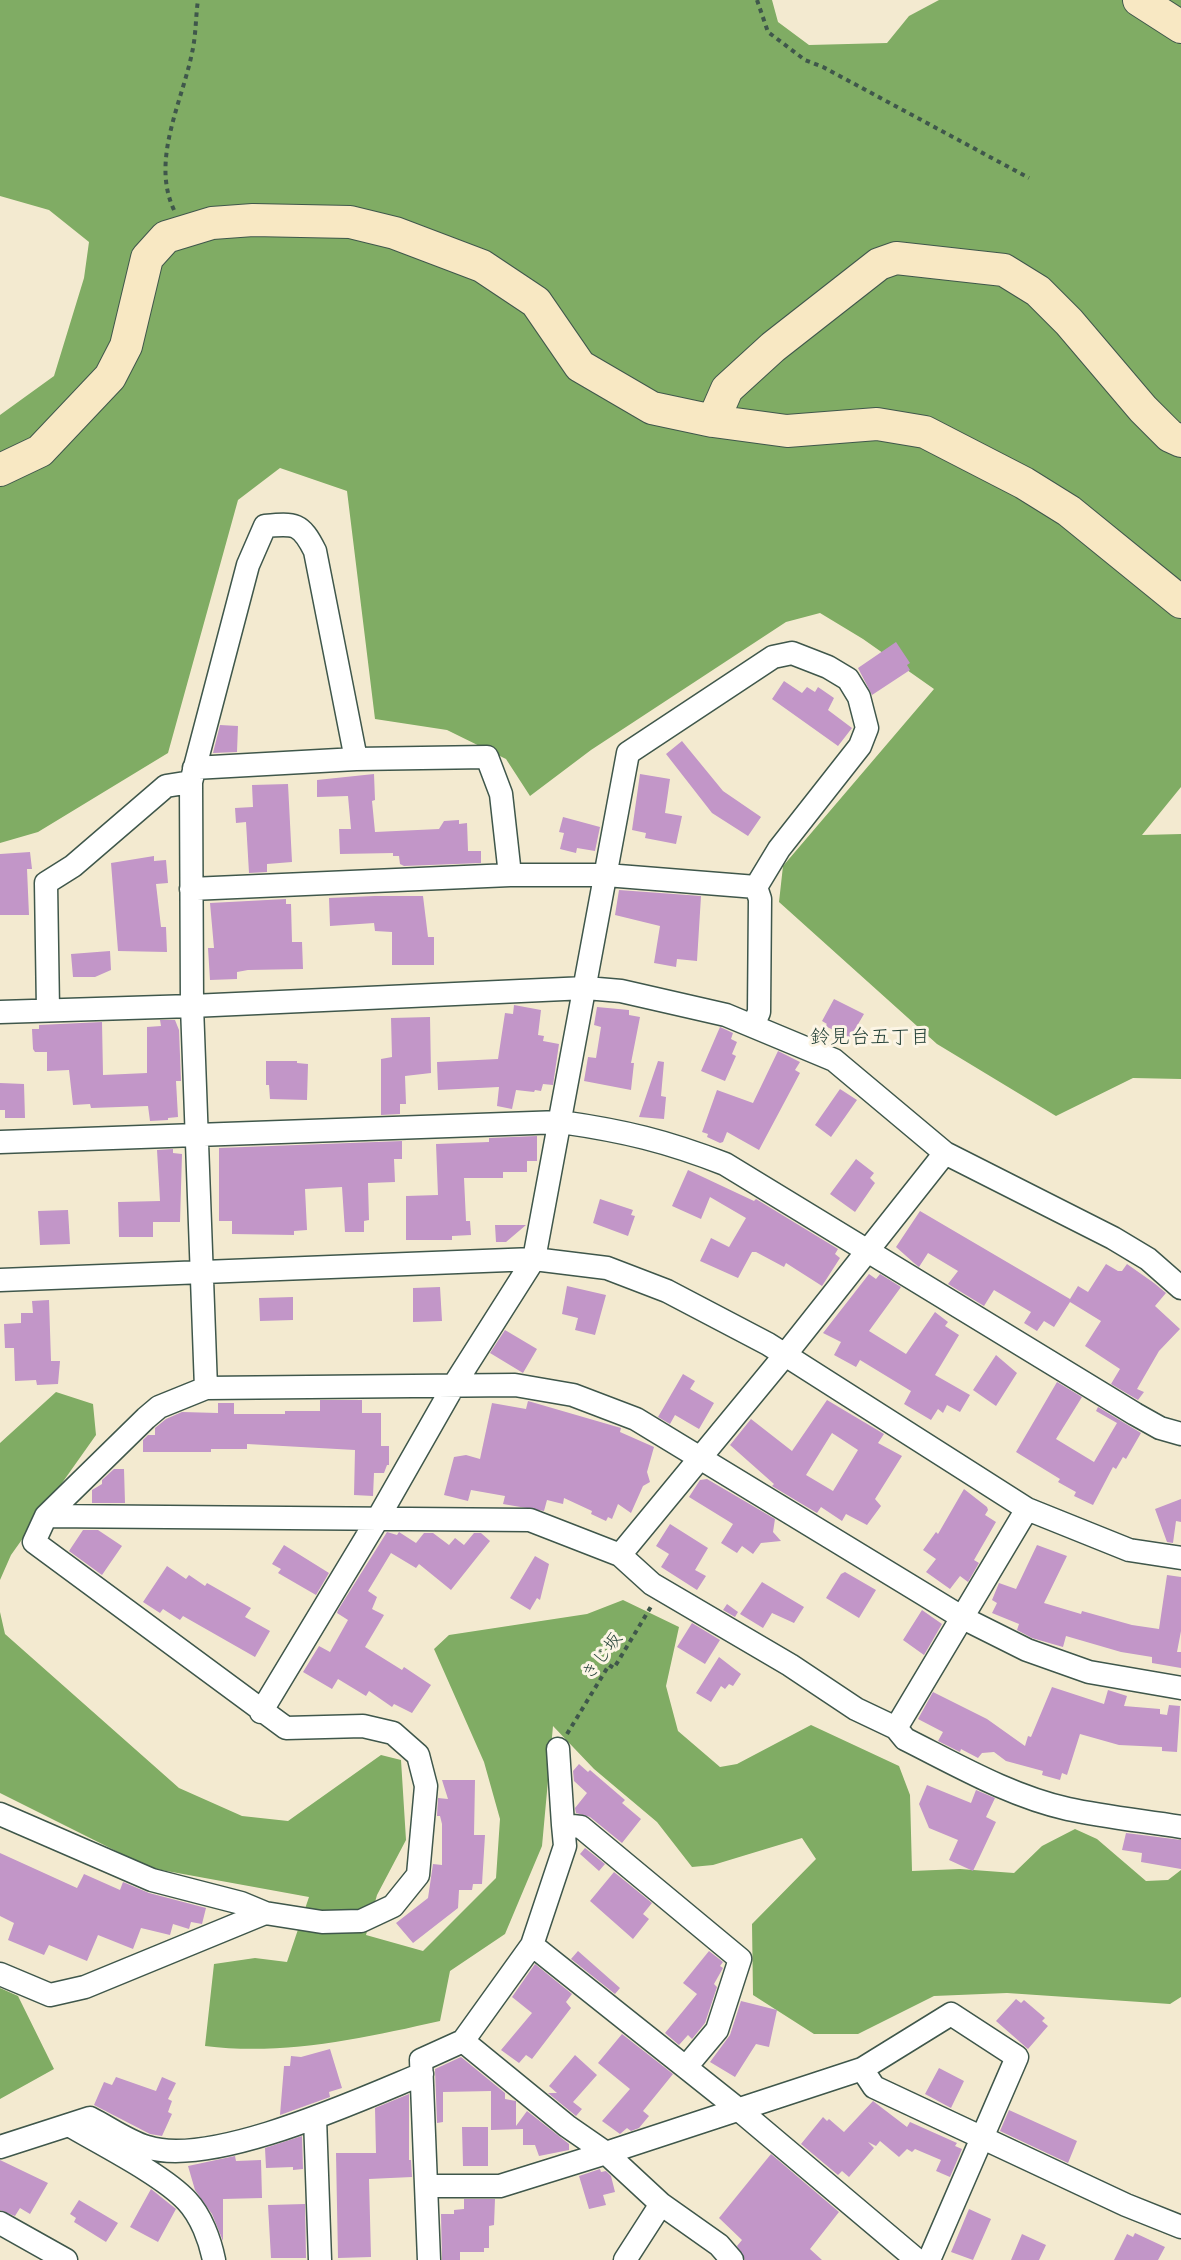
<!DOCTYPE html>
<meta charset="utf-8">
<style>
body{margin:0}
canvas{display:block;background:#f3ead0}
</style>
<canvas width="1181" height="2260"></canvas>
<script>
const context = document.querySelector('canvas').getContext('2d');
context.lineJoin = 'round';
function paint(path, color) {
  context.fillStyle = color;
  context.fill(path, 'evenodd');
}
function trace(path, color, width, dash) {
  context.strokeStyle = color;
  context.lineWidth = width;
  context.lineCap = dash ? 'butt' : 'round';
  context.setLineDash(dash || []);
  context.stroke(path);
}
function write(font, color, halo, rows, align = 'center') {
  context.font = font + ' Mali,"Klee One",sans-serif';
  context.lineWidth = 6;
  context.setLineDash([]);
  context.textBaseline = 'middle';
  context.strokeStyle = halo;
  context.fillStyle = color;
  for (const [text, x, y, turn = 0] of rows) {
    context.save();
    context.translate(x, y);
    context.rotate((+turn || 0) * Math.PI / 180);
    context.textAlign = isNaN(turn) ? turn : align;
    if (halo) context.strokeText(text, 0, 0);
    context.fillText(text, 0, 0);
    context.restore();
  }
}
const forest = new Path2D(`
 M0,0H772L778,22L809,45L887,43L909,16L939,0H1181V787L1142,835L1181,834V1079L1133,1078L1056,1116L937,1044L779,902L783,866L934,689L863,639L820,613L786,622L591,750L530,796L506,759L447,730L375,719L347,491L280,468L238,500L168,753L38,832L0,843V415L54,376L84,278L89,242L49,210L0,196Z
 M56,1392L93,1404L96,1435L11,1555L0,1580V1443Z
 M623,1600L679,1627L666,1686L678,1731L720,1767L737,1764L811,1725L899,1766L910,1795L912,1871L960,1869L1014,1873L1042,1846L1075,1829L1097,1839L1146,1881L1168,1880L1181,1870V1997L1170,2004L1007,1993L934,1996L858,2034H814L753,1995L752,1924L816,1859L802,1838L713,1865L692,1867L657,1822L594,1769L553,1726L542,1846L505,1934L450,1971L440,2021C364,2038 284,2056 205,2046L214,1964L255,1958L287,1962L309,1897L150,1868L0,1793V1612L5,1634L179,1788L242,1816L288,1821L381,1755L401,1760L406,1840L377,1895L366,1935L423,1951L496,1878L500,1819L484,1762L434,1649L449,1635L587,1614Z
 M0,1988L18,1996L54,2069L0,2099Z`);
const building = new Path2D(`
 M896,642L910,663L907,665L910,670L872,695L858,668Z
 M784,681L802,693L807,687L815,692L818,687L834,698L828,710L852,728L838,746L772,699Z
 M220,725L238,726L237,752L213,753Z
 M682,741L723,791L761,817L748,836L712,813L666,754Z
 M374,774L375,800L372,801L375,832L439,829L444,821L459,820V824L467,823L468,851H481V863L404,866L400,864L399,856H393V853L340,854L339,829H351L348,796L317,797V780Z
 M640,774L670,779L665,813L682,816L676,844L645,838L646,833L632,830Z
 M288,784L292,862L267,864V872L249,873L246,822L236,823L235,808L253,807L252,785Z
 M563,817L600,827L595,851L577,848L576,853L560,849L564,833L559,832Z
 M30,852L32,869H27L29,915H0V854Z
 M154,856V861L166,860L168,883L156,884L161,927H166L167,952L118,951L111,863Z
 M619,890L701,896L697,961L677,959L676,967L654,963L660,926L615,915Z
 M375,896H423L428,937H434V965H392V932L375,931L374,923L330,926L329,898Z
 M286,899V904H291L292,942H302L303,969L248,970L237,972V979L210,980L208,948H214L210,903Z
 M110,951L111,970L95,977H73L71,954Z
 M834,999L864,1014L850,1038L825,1026L827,1024L822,1021Z
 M514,1005L541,1010L538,1035L544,1036L543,1041L559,1044L553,1085L543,1084L541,1091L535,1090L534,1092L516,1090L512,1109L497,1106L499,1087L438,1090L437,1062L498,1059L505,1013L513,1014Z
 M597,1007L629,1010V1015L640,1017L631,1063H634L631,1090L584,1081L588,1057L596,1058L601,1027L594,1025Z
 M430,1017L431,1073L405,1076L406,1104H400V1114L381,1115V1059L392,1057L391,1018Z
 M160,1020H175L179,1030L181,1081H176L178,1117L168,1118V1120L150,1121L148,1106L91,1108L90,1104L73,1105L69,1070L47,1071V1052H35L33,1049L32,1029H39V1025L102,1022L103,1075L147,1073V1027L161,1026Z
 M720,1027L733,1033L731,1039L737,1042L732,1054L736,1056L725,1081L701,1071Z
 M778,1051L800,1062L795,1070L800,1073L759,1150L727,1132L723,1142L720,1143L707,1137L708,1134L702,1132L717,1090L753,1103Z
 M266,1061H297V1063L308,1064L307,1100L270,1099L269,1085H266Z
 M658,1061L664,1062L661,1096L666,1097L664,1119L639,1117Z
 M0,1083L24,1084L25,1118H5V1110H0Z
 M840,1089L857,1100L831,1137L815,1125Z
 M537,1136V1161H527V1172H503V1178H464L466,1221H470L471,1235L452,1236V1240H406V1196L438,1195L436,1144L489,1142V1138Z
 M402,1141V1159H394L395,1182L368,1183L369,1220L364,1221V1232H345L342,1187L305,1189L307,1230L294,1231V1235L232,1234V1221H219V1148Z
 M173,1149V1153L182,1154L180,1222H153V1237H119L118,1202L160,1201L157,1150Z
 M856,1159L874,1173L870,1178L875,1183L855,1212L830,1194Z
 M688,1170L754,1201L756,1199L838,1249L835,1254L840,1258L822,1286L786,1263L784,1267L756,1252H752L738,1278L700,1261L711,1238L729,1247L746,1218L710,1197L701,1219L672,1206Z
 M600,1199L633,1210L631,1215L635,1216L628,1236L593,1223Z
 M68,1210L70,1244L40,1245L38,1211Z
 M920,1211L1070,1299L1078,1286L1088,1292L1106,1264L1118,1271H1122L1127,1264L1154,1283L1166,1293L1155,1306L1180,1329L1159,1351L1137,1389L1144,1392L1138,1400L1111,1384L1120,1369L1085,1346L1101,1321L1070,1302L1054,1327L1044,1321L1037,1331L1024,1323L1031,1312L994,1290L984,1306L948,1284L958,1271L928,1253L919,1267L914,1263L896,1247Z
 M495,1225H526L506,1242H496Z
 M869,1274L876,1279L880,1274L901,1287L869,1331L906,1354L935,1312L948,1322L945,1326L959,1335L935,1375L970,1395L960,1412L947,1405L943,1413L938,1409L931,1420L904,1404L911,1391L860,1360L856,1367L834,1355L841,1342L823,1333Z
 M567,1286L606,1295L595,1335L575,1330L578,1318L562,1314Z
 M440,1287L442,1321L413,1322V1288Z
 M293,1297V1320L260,1321L259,1298Z
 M49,1300L51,1361H60L58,1384L37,1385L36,1380L15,1381L14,1348H5L4,1324L21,1323V1313H33L32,1301Z
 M505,1330L537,1349L523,1373L490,1353Z
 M996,1355L1017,1373L996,1406L973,1390Z
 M683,1374L695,1381L690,1389L714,1403L699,1429L675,1415L670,1424L658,1417Z
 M1057,1382L1082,1397L1056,1439L1094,1462L1117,1423L1096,1411L1098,1407L1141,1433L1126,1459L1123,1457L1116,1469L1113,1467L1093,1505L1074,1496L1076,1492L1058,1482L1060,1479L1016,1452Z
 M320,1400H362V1413H381V1446H389V1465H387L384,1473H374L373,1496L354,1495L355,1450L247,1444V1449H211V1452H143V1440L148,1435H155V1428L166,1419L182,1412L218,1413V1403H234V1414H285V1411H320Z
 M827,1400L884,1434L878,1443L902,1456L875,1499L881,1506L867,1525L846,1514L842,1521L821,1507L817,1513L772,1486L774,1484L730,1445L751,1419L792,1451ZM832,1433L858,1450L833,1491L806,1475Z
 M528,1401L621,1428L620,1432L654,1447L647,1472L650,1482L643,1486L631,1513L618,1504L612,1519L608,1517L606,1521L591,1514L592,1511L564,1498L563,1504L547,1500L544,1511L503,1504L505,1496L471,1490L468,1501L444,1495L454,1457L466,1455L480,1459L492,1403L526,1409Z
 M114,1469H124L125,1503H92V1490L102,1484V1480Z
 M707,1479L775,1519L773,1532L781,1541L761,1543L753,1554L742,1546L737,1553L721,1543L733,1524L689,1497L700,1480Z
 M964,1489L987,1507L988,1510L985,1515L996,1522L974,1560L979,1563L968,1582L960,1576L950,1589L926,1572L936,1559L923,1550L936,1532L938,1534Z
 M1181,1499V1522L1176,1521L1173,1543L1167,1542L1155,1509Z
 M670,1524L708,1548L695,1570L706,1576L697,1590L661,1567L669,1554L656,1546Z
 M83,1530H98L122,1546L102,1575L69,1551Z
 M387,1532L397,1535L399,1532L416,1543L424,1533H433L449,1545L455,1538L464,1545L474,1533H481L490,1541L451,1590L419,1564L416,1568L391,1553L368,1591L377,1597L372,1609L384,1615L365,1647L402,1670L404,1667L431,1685L412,1713L394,1704L392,1707L369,1691L366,1696L338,1679L332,1689L303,1672L319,1646L330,1652L348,1620L337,1613L338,1610Z
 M284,1545L329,1573L316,1595L278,1573L281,1569L272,1564Z
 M1037,1545L1067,1556L1044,1603L1081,1614L1082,1611L1132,1625L1159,1629L1167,1575L1181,1577V1631L1177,1652H1181V1668L1152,1663V1657L1121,1652L1066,1636L1063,1647L1032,1638L1017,1630L1019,1624L992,1613L997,1603L992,1600L999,1583L1016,1589Z
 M535,1556L549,1564L540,1600L537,1598L530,1610L510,1598Z
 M167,1566L186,1579L189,1575L205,1586L207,1583L251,1608L245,1617L270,1631L255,1657L183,1616L180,1620L163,1609L160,1613L143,1602Z
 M845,1572L876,1590L859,1618L826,1598L841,1574Z
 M762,1582L804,1607L794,1623L772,1613L763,1628L740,1614Z
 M727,1604L738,1612L735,1617L723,1610Z
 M922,1610L942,1624L924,1655L903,1640Z
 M692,1623L720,1640L705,1664L677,1647Z
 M719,1657L741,1674L733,1686L729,1684L725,1689L721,1686L711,1702L696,1693Z
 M1052,1687L1104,1704L1108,1690L1127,1696L1124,1706L1160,1709V1714L1167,1715L1169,1705L1180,1706L1177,1752L1162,1751V1747L1119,1745L1080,1734L1067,1775L1062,1773L1060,1780L1042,1775L1043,1771L1006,1761L994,1752L982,1753L978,1758L961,1749L960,1752L938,1741L943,1732L918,1719L933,1692L987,1719L1025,1746L1028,1736L1031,1737Z
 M579,1764L588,1772L590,1770L625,1800L622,1803L641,1819L622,1843L590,1817L576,1813L575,1808L587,1793L574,1781L573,1771Z
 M442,1780H475L474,1835H485L482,1884H473L472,1890H459L458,1908L413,1943L396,1923L428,1898L433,1864L442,1865V1824L440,1816H437L438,1798L448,1799Z
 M927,1785L971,1803L976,1790L995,1798L986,1817L996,1822L973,1871L949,1860L958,1840L929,1828L919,1804Z
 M1126,1833L1181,1840V1869L1141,1862L1142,1853L1122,1850Z
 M585,1848L605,1864L599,1871L580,1854Z
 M0,1853L77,1888L84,1874L120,1890L123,1882L149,1893L206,1908L202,1924L191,1922L189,1929L173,1924L170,1935L141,1928L133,1949L98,1935L87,1961L49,1945L44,1955L8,1940L14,1923L0,1916Z
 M614,1872L652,1903L643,1914L649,1919L633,1939L590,1901Z
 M578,1951L620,1988L615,1994L571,1959Z
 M709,1951L723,1962L720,1966L723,1968L714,1984L717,1987L705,2023L692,2039L688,2035L679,2045L665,2033L697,1994L683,1983Z
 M535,1964L572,1994L566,2002L571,2008L532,2059L526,2055L519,2063L501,2050L532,2013L512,1997Z
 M1016,1999L1021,2003L1024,2000L1045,2018L1042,2021L1048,2026L1028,2049L996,2021Z
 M741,2001L777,2010L769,2047L756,2044L735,2077L710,2062L730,2035Z
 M622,2034L673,2074L643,2111L649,2116L639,2128L631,2131L627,2128L620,2134L602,2121L630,2089L598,2063Z
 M330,2049L342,2088L329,2092L330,2097L280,2115L284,2066H290L291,2056L301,2057Z
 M575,2055L597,2075L573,2102L582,2109L576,2116L548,2093H557L549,2086Z
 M461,2057L505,2093V2099L516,2101V2126L527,2111L569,2144V2150L539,2156L535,2145H523V2129L491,2130V2091L443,2092V2122L437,2123L435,2069Z
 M939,2068L964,2081L951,2108L925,2094Z
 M116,2077L156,2091L162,2077L176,2083L168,2099L172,2101L168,2112L172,2114L162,2136L150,2134L94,2105L104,2082L112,2085Z
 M409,2094V2160H411L412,2177L369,2179L371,2257L338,2258L336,2153H376L375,2108Z
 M873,2101L907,2127L910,2122L957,2143L955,2146L962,2149L950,2177L936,2171L941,2160L915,2149L912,2152L907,2149L899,2157L880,2141L876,2146L868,2142L874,2148L849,2177L842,2171L838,2175L801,2144L823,2117L827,2121L829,2119L844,2132Z
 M1009,2110L1077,2141L1068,2163L1000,2131Z
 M462,2127H488V2166H463Z
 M302,2136L303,2169L293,2170V2167L266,2168L265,2148Z
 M771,2154L839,2212L810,2249L822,2260H745L737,2246L742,2240L719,2218Z
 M235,2156L236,2161L261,2160L262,2198L223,2199V2241L212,2214L195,2190L188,2166Z
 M0,2160L48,2183L30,2214L20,2208L15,2216L0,2210Z
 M600,2169L601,2172L606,2171L611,2176L615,2192L603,2195L606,2205L589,2209L579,2176Z
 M151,2189L176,2209L158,2242L130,2227Z
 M464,2199H495L494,2225L489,2226V2248H484V2252H460V2260H442L441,2214H454V2210L464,2209Z
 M79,2200L118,2223L106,2242L74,2222L76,2218L70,2214Z
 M305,2204L306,2258H271L268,2205Z
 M969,2209L991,2219L973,2260L951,2252Z
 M1135,2233L1165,2247L1158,2260H1114L1127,2234L1133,2237Z
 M1022,2234L1046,2245L1039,2260H1011Z`);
const path = new Path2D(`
 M757,0L768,32L805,60L823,67L1029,178
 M174,210C149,157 186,96 194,42C196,28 196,14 198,0
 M567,1734L609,1665L614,1668L652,1605`);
const street = new Path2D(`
 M194,768L356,759L487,757L501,794L510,875
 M191,889L510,875H606L756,887
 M48,1010L46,883L73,866L166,786L191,782
 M0,1012L192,1006L586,988L621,991L726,1015L834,1060L945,1153L1113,1238L1148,1259L1181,1288
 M0,1142L561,1122C624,1131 666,1141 725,1164L1135,1414L1160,1428L1181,1434
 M0,1280L534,1259L607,1268L667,1291L768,1344L1027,1509L1129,1550L1181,1558
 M206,1388L192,1006L191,782L248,565L265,526C295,523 301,523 315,551L356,759
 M46,1516L530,1520L620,1555L652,1584L790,1665L856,1709L896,1728L905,1739C957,1765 1010,1796 1068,1809C1105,1817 1144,1821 1181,1827
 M620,1555L785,1355L945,1153
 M261,1712L377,1520L454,1385L534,1259L628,753L773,657L792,653L828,667L848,679L859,697L867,728L860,746L779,849L756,887L760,899L759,1012L753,1026
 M896,1728L1027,1509
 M558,1749L563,1825
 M0,1814L152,1880L241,1903L265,1913L322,1922L361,1921L393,1906L418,1875L426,1786L418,1755L393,1733L363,1726L286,1728L34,1542L46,1516L146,1418L159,1407L206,1388L515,1385L573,1395L636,1419L963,1618L1027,1650L1089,1672L1181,1688
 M532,1945L738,2109L917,2260
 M0,1974L50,1995L85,1987L265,1913
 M463,2041L567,2126L606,2153L661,2204L719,2245L732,2260
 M862,2069L874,2087L1126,2205L1181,2227
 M315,2118L320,2260
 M69,2125C101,2144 163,2175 187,2201C201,2216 210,2240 214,2260
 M0,2147L90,2118C108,2127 127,2141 147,2147C211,2168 359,2100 422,2074
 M427,2186H500L606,2153L862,2069L951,2014L1017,2057L929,2260
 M0,2223L66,2260
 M429,2260L421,2060L463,2041L532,1945L565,1846L563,1825L581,1827L740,1959L717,2030L686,2067
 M625,2260L661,2204`);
const secondary = new Path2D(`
 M1139,0L1181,27
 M713,421L727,389L773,347L879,264L896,258L1004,270L1038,291L1069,322L1143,409L1170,436L1181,441
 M0,470L40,451L110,377L126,346L147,258L166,237L212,223L253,220L350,222L395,233L482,266L536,302L580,366L652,408L713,421L787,431L877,424L925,432L1024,483L1069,511L1181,602`);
const streetNames = [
 ["きじ坂",602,1656,-53]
];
const neighbourhoodNames = [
 ["鈴見台五丁目",870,1037]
];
paint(forest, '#80ac64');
paint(building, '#c296c8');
trace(street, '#3f574b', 25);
trace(secondary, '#3f574b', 34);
trace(path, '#3f574b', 4, [4.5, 4.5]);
trace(street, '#fff', 22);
trace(secondary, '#f8e8c3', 32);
write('18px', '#1f3d34', '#fcf5e5', streetNames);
write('20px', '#1f3d34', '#fcf5e5', neighbourhoodNames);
</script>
